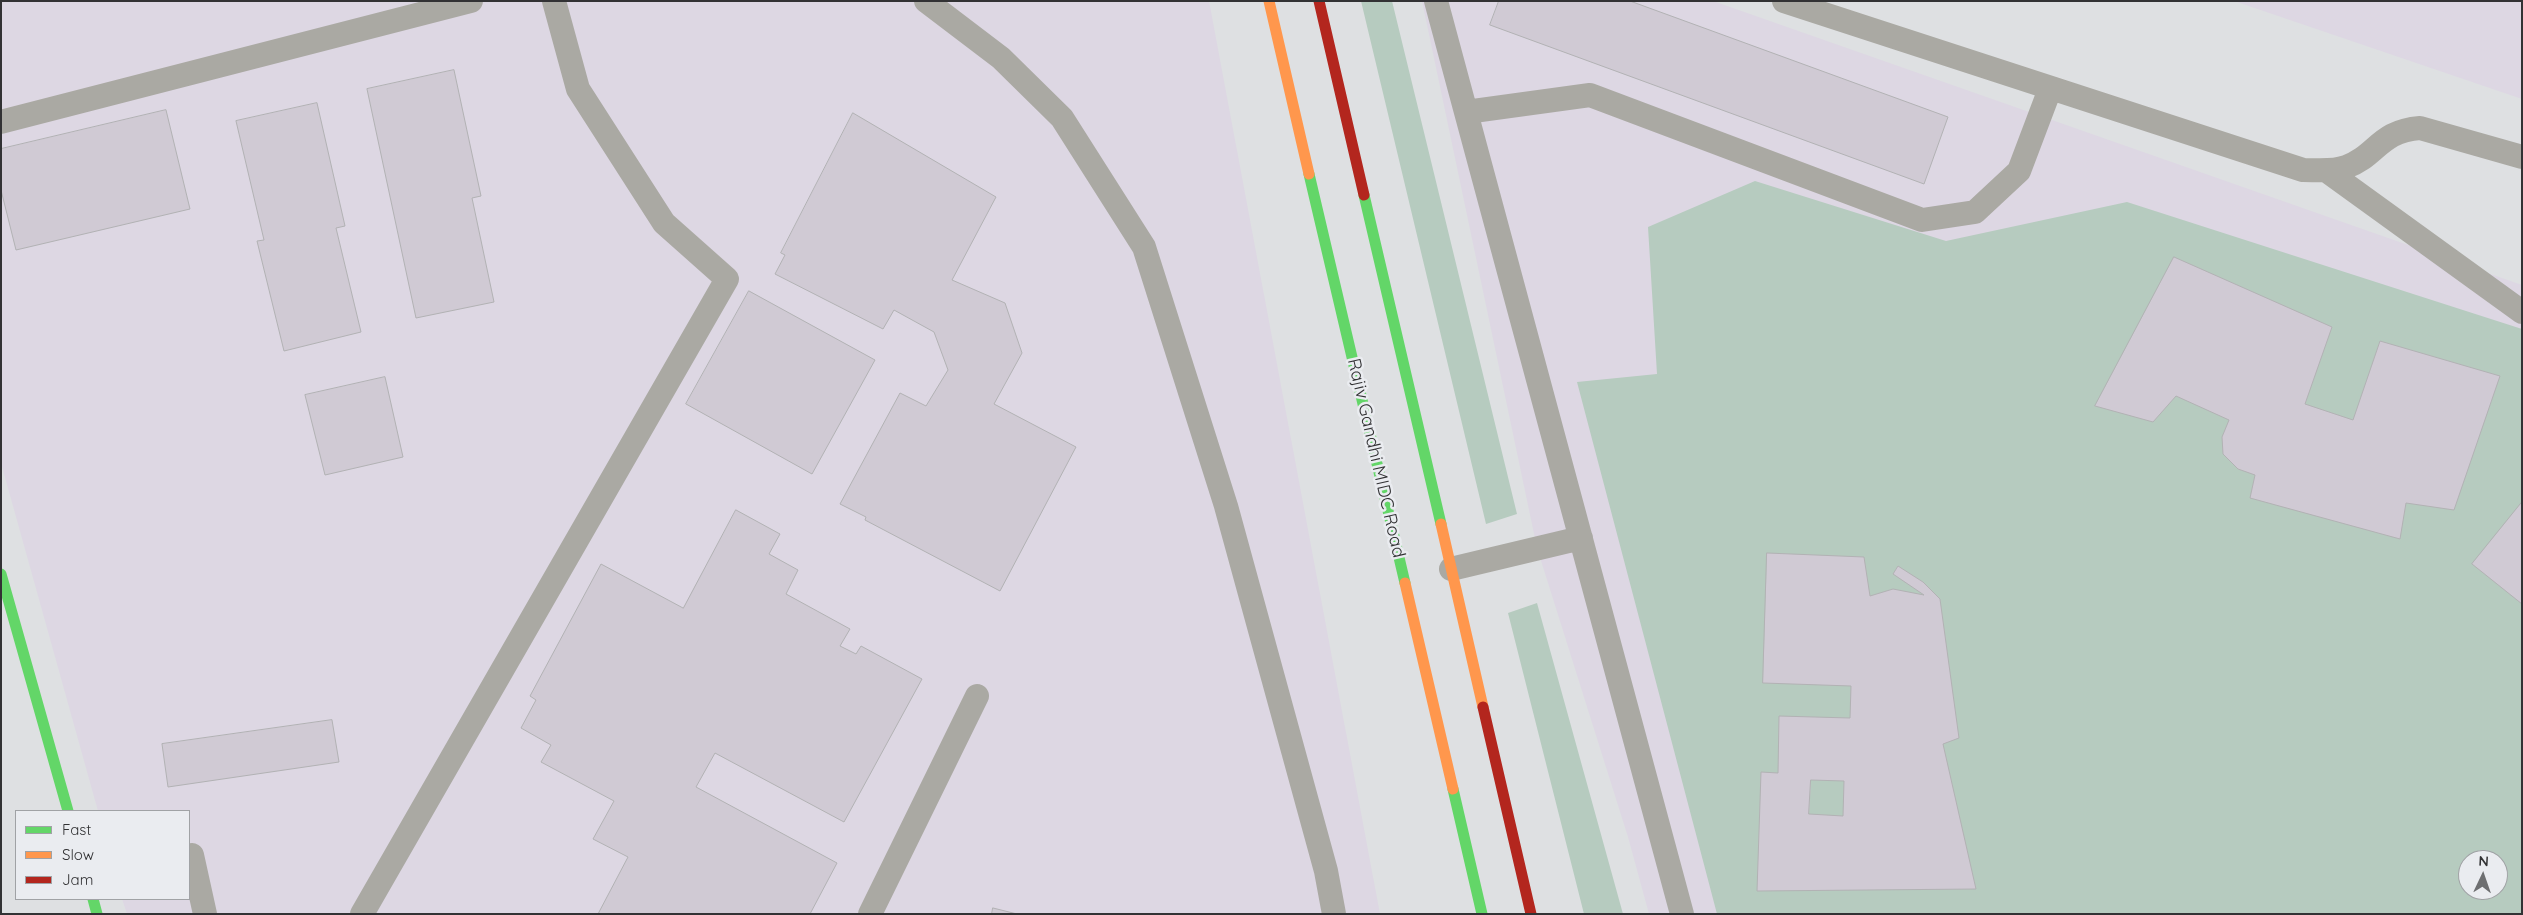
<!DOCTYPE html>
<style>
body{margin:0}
#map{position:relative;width:2523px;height:915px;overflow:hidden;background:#dee0e2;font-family:Quicksand,sans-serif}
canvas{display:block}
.frame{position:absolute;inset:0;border:2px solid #323234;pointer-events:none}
.legend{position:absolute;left:15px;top:810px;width:175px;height:90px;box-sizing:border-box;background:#eaecf0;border:1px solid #a0a2a5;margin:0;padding:6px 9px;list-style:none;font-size:15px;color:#323234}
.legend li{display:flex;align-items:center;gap:10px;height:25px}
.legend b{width:25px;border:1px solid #a0a2a5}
.north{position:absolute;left:2458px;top:850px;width:50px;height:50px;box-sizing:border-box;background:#eaecf0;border:1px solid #a0a2a5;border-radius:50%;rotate:3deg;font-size:14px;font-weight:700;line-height:20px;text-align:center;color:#323234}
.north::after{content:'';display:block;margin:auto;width:18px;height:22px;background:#6e6f71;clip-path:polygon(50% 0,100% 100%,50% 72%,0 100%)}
</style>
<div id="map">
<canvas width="2523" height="915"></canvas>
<div class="frame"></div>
<ul class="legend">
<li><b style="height:6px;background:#63d668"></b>Fast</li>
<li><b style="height:6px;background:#ff974d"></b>Slow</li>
<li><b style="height:6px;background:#b3261e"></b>Jam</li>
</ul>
<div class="north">N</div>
</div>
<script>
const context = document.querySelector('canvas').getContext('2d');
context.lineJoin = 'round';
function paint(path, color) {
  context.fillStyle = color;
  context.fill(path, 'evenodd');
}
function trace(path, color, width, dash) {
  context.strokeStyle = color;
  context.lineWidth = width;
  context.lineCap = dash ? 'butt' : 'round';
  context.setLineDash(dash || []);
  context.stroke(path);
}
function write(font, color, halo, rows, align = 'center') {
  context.font = font + ' Quicksand,sans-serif';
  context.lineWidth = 5;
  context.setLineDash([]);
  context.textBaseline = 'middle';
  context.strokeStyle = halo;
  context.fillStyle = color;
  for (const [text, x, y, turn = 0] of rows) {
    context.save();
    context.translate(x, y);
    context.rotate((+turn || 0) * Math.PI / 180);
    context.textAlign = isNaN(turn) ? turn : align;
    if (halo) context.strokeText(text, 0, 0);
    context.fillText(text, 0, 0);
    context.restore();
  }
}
const commercial = new Path2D(`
 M1,1H1209L1380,914H127L122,899H189V811H98L1,463Z
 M1422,1H1713L2522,285V914H1649L1628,837L1537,548ZM2468,860H2498V890H2468Z
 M2234,1H2522V99Z`);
const green = new Path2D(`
 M1361,1H1392L1517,514L1486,524Z
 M1755,181L1946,241L2127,202L2522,329V914H1717L1577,382L1657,374L1648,227ZM2468,860H2498V890H2468Z
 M1537,603L1623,914H1584L1508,613Z`);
const building = new Path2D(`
 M1499,1H1630L1948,117L1924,184L1490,25Z
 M454,70L481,196L472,198L494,302L416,318L367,89Z
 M317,103L345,226L336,228L361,332L284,351L257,241L264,240L236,121Z
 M166,110L190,209L16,250L1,190V149Z
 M853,113L996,197L952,280L1005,303L1022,353L994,404L1076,447L1000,591L865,520L866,517L840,504L900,393L926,406L948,370L934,332L894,310L883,329L775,274L785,255L781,253Z
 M2174,257L2332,327L2305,404L2353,420L2380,341L2500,376L2454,510L2406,503L2400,539L2250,498L2255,475L2238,469L2223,454L2222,437L2229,420L2176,396L2153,422L2095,406Z
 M749,291L875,360L812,474L686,404Z
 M385,377L403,457L325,475L305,395Z
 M2522,502V604L2472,564Z
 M736,510L780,534L769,554L798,570L786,594L850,629L840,646L856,654L861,646L922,679L844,822L715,753L696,787L837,863L810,914H598L628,857L593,839L614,801L541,762L551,745L521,728L536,700L530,696L601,564L683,608Z
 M1767,553L1864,557L1870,596L1893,589L1924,595L1893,574L1898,566L1923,582L1940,599L1959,738L1943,744L1976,889L1757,891L1761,772L1778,773L1779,716L1850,718L1851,686L1763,683ZM1811,780L1844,781L1843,816L1809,814Z
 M332,720L339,762L168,787L162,744Z
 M993,908L1017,914H992Z`);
const lane = new Path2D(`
 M926,1L1001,58L1062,118L1144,247L1226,506L1326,871L1334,914
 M1436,1L1682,914
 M1784,1L2303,170C2317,170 2333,172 2346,167C2377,156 2379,131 2420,128L2522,157
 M1466,112L1590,95L1922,220L1975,212L2019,171L2050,89
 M1,122L471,1
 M2327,171L2522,312
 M1451,569L1581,538
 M192,855L205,914
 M362,914L727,279L664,223L578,89L554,1
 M870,914L977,696`);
const fast = new Path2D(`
 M1309,174L1405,583
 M1364,195L1441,524
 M1,574L68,811
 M1453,789L1482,914
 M93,899L97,914`);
const slow = new Path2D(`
 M1269,1L1309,174
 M1441,524L1483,707
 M1405,583L1453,789`);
const jam = new Path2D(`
 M1319,1L1364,195
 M1483,707L1531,914`);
const streetNames = [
 ["Rajiv Gandhi MIDC Road",1376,458,77]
];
paint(commercial, '#ddd7e3');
paint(green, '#b6cbbf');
paint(building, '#d0cad4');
trace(building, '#b2b2b4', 1);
trace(lane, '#aaa9a3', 24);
trace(fast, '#63d668', 11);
trace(slow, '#ff974d', 11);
trace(jam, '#b3261e', 11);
write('18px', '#323234', '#eaecf0', streetNames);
</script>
